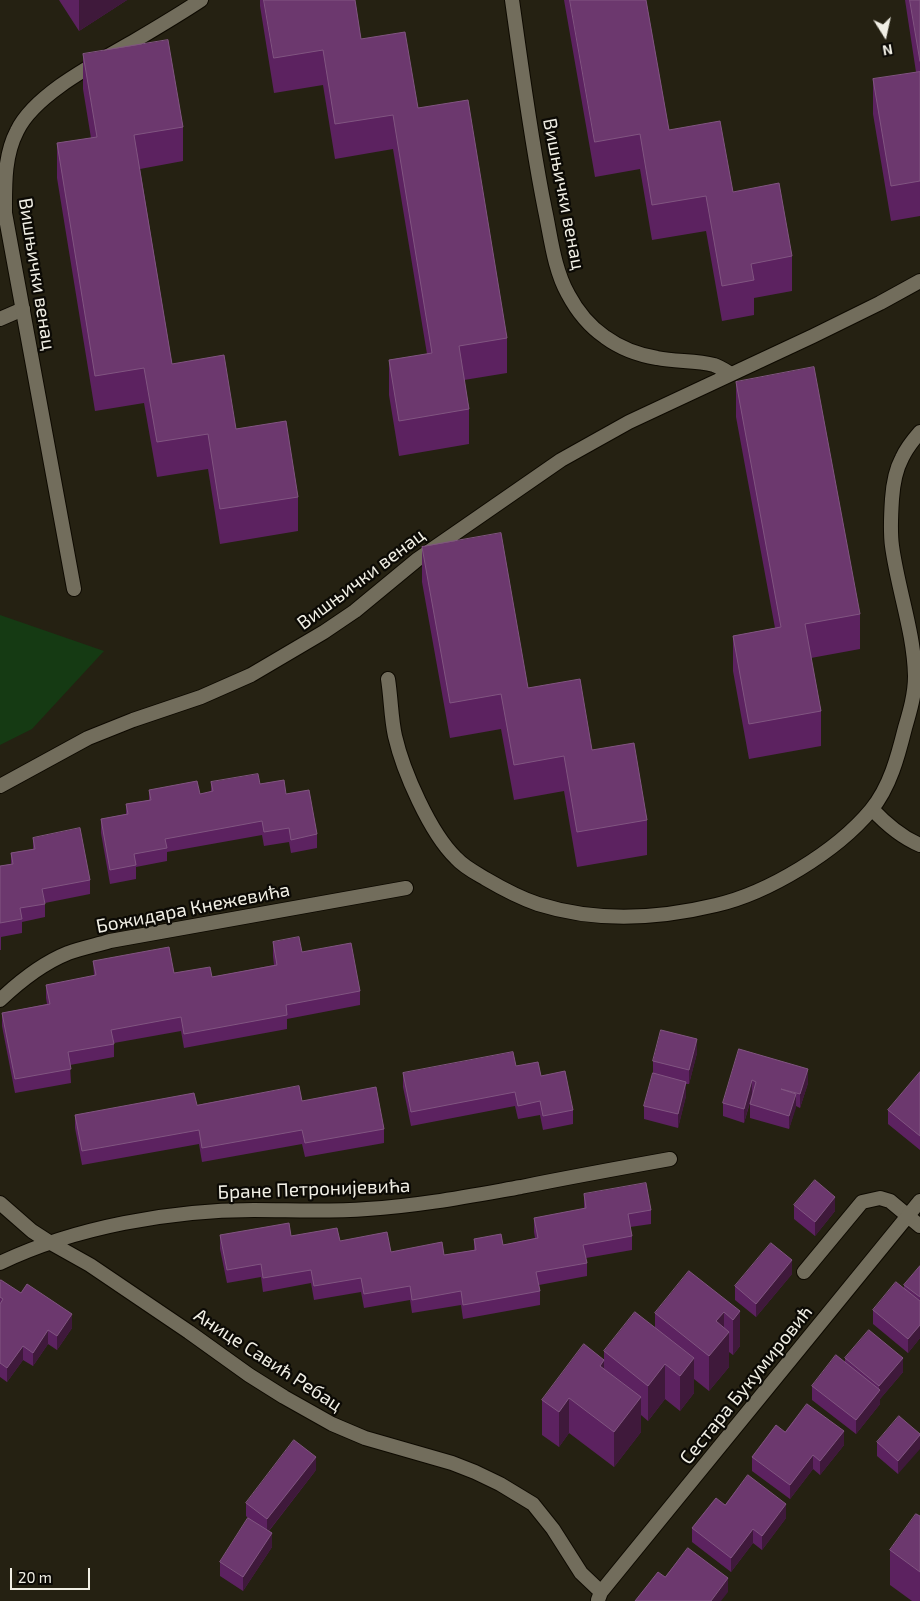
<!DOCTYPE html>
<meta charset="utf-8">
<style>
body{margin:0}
#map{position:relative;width:920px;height:1601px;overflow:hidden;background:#252112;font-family:"Exo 2",sans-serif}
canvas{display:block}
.north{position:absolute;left:860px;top:10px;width:50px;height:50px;-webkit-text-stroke:4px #0c0a05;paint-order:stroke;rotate:170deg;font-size:14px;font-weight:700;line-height:20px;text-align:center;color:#f1efe5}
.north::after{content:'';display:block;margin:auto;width:18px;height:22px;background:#f1efe5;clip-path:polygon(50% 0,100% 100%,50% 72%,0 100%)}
.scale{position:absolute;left:10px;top:1568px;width:80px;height:22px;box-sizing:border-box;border:2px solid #f1efe5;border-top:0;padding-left:6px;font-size:15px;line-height:18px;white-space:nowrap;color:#f1efe5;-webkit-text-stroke:4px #0c0a05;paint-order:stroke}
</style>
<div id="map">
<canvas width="920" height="1601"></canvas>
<div class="north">N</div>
<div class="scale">20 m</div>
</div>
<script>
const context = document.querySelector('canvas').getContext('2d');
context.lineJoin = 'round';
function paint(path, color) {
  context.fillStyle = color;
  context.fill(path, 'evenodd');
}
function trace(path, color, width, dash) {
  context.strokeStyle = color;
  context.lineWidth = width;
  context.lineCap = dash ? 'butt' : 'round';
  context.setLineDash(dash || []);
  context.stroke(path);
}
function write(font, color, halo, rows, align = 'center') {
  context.font = font + ' "Exo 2",sans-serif';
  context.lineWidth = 4.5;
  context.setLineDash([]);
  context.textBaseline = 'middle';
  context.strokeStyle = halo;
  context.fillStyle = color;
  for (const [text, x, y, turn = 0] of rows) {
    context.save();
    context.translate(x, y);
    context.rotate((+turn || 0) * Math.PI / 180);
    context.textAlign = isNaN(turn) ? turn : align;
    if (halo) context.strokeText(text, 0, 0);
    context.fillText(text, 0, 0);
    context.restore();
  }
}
const green = new Path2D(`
 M0,615L104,651L32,729L0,745Z`);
const service = new Path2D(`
 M0,319L23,309
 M804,1272L862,1202L880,1198L890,1201L908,1216`);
const minor = new Path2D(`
 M512,0C522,70 531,141 545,210C551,238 554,269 568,294C577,311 589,326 605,337C620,348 639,355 657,358C676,362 696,360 714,365C720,367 726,371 731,374
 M74,589L5,213C5,185 4,156 17,131C35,93 100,61 136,40C158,27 180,14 201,0
 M388,679C391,698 391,718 395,736C403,771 430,833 456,858C464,867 476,873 486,879C503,889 520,898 538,904C595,922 658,919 716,905C768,893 836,852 871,810C890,787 898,756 905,728C910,711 915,694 915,676C914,632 898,590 892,546C890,531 891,514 892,499C893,485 895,471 902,458C906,449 913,440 920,432
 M0,786L88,738L133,720L201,697L251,675L324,632L355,611L418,559L561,460L629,422L813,336L880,303L920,281
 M872,809C886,824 901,837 920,845
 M0,1000C20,981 43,963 68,953C82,948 97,945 110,941L406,888
 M0,1203L32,1231L49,1242L90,1265L189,1332L249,1375L284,1397L332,1424L365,1438L452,1463L475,1472L500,1484L533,1504L553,1529L581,1573L601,1592
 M908,1216L920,1226
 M0,1263C75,1227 171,1210 254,1210C291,1210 329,1212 367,1209C419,1206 470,1196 521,1187C570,1177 620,1168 670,1159
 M598,1600L601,1592L920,1201`);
const wall = new Path2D(`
 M59,0H127L79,31Z
 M260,0H355L361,39L418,108L507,338V373L464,380L469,409V444L399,456L389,395V360L427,354L393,149L335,159L323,85L274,93L260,6Z
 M564,0H646L669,130L733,192L792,256V291L754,298V315L722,321L706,231L652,240L640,169L595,177Z
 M905,0H920V216L891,221L873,114V79L916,72Z
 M83,54L183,127V161L140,169L172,364L236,429L298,497V531L220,544L208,469L157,477L144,403L95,411L57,178V143L91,138L83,89Z
 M736,382L860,614V649L811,658L821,711V746L749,759L733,671V636L775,628L736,417Z
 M422,547L528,688L592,750L647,820V855L577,867L564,791L514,800L501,729L450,738L422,582Z
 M211,782L260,784L286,794L317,834V848L291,853L289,842L264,846L262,835L167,852V861L136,867V879L110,884L101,833V819L126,814V804L149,800V790L200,794L211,792Z
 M33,838L90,880V894L45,903V917L22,922V933L1,937V950H0V866L11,864V853L33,849Z
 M273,942L302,952L360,991V1005L287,1019V1029L184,1048L181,1031L114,1043V1057L70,1065L71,1083L15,1093L2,1026V1013L47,1004L46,998V985L94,976L93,961L174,973L212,977L274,965L273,956Z
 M739,1049L808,1083L800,1108L796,1106L789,1129L750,1118V1104L752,1096L744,1123L723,1116V1103Z
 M697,1053L689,1084H686V1096L678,1128L644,1119V1106L653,1073V1061Z
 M920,1072V1150L888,1124V1110Z
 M403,1073L541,1076L573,1110V1124L543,1130L540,1115L518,1119L515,1106L411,1126L403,1087Z
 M302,1101L384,1129V1143L305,1157L302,1144L202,1162L199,1144L82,1165L75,1128V1115L197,1105Z
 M584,1194L651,1210V1224L630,1227L632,1236V1250L586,1258L587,1263V1276L539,1285L540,1291V1305L463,1319L461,1305L412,1313L410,1300L364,1308L361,1292L314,1300L311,1283L263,1292L261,1277L227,1283L220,1249V1235L291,1236L340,1241L391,1252L444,1255L474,1250V1239L503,1245L535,1238L534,1232V1218L584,1209Z
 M794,1205L835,1211L815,1236L794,1219Z
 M920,1266V1338L908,1353L873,1324V1310L904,1288V1285Z
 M792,1274L756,1317L735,1300V1286Z
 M0,1282L72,1328L57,1350L48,1344L33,1366L23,1360L7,1382L0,1377Z
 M740,1311V1346L733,1355L729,1352V1367L709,1391L694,1379V1393L680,1411L665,1399L648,1421L641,1415V1432L614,1467L569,1433L559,1447L542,1435V1400L604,1359V1351L655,1328V1313Z
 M845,1358L903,1372L880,1399V1404L856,1434L812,1400V1386L845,1363Z
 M785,1432L844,1445L820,1475L813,1469L790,1499L752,1471V1457Z
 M920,1434L898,1474L877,1456V1442Z
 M316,1470L269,1531L272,1547L243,1591L220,1576V1562L248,1518L246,1516V1503Z
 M725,1505L786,1518L762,1550L753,1543L731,1572L692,1542V1528Z
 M920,1516V1601H912L890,1585V1550Z`);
const shadedWall = new Path2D(`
 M79,0H127L79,31Z
 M697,1039V1053L689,1084V1070Z
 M808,1069V1083L800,1108V1094Z
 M752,1080V1094L744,1123V1109Z
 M686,1082V1096L678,1128V1114Z
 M796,1094V1108L789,1129V1116Z
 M835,1197V1211L815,1236V1222Z
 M792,1260V1274L756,1317V1304Z
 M740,1311V1346L733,1355V1320Z
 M724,1312V1338L729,1332V1367L709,1391V1356L716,1321Z
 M72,1314V1328L57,1350V1336Z
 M920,1325V1338L908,1353V1339Z
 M48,1330V1344L33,1366V1353Z
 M23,1346V1360L7,1382V1368Z
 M694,1358V1393L680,1411V1376Z
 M903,1358V1372L880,1399V1404L856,1434V1420L879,1392V1386Z
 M604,1360V1394L600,1366Z
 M665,1364V1399L648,1421V1386Z
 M641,1397V1432L614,1467V1432Z
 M569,1398V1433L559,1447V1412Z
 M844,1431V1445L820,1475V1461Z
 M920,1435V1449L898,1474V1461Z
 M813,1455V1469L790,1499V1485Z
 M316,1457V1470L267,1533V1519Z
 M786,1504V1518L762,1550V1536Z
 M753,1529V1543L731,1572V1558Z
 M272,1533V1547L243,1591V1577Z
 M728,1578V1592L721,1601H711Z`);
const building = new Path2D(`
 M264,0H355L361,39L405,32L418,108L468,100L507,338L459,346L469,409L399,421L389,360L432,353L393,115L335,124L323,50L274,58Z
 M570,0H646L669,130L720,121L733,192L779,183L792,256L751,264L754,280L722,286L706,196L652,205L640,134L595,142Z
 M910,0H920V61Z
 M168,40L183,127L134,135L172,364L224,355L236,429L286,421L298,497L220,509L208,434L157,442L144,368L95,376L57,143L97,137L83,54Z
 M920,72V181L891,186L873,79Z
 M814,367L860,614L805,624L821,711L749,724L733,636L781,627L736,382Z
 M501,533L528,688L580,679L592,750L634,743L647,820L577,832L564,756L514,765L501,694L450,703L422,547Z
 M258,774L260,784L284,780L286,794L309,790L317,834L291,840L289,828L264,832L262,821L165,839L167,848L134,854L136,865L110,870L101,819L128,814L126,804L151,800L149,790L197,781L200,794L213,791L211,782Z
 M80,828L90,880L42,889L45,904L20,908L22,919L0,923V866L13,864L11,853L35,849L33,838Z
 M299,937L302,952L351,943L360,991L286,1005L287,1015L184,1034L181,1017L111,1030L114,1044L68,1052L71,1069L15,1079L2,1013L50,1004L46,985L96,975L93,961L169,947L174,973L210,967L212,977L277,965L273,942Z
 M661,1030L697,1039L689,1070L653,1061Z
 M739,1049L808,1069L800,1094L781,1089L796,1094L789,1116L750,1104L756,1082L752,1080L744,1109L723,1103Z
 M513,1052L516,1066L538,1062L541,1076L565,1071L573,1110L543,1116L540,1101L518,1106L515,1092L411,1112L403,1073Z
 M920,1072V1136L888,1110Z
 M653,1073L686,1082L678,1114L644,1106Z
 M299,1086L302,1101L376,1087L384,1129L305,1143L302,1130L202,1148L199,1130L82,1151L75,1115L194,1093L197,1105Z
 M815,1180L835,1197L815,1222L794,1205Z
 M646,1183L651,1210L628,1214L632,1236L583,1245L587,1263L536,1272L540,1291L463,1305L461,1291L412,1300L410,1286L364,1294L361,1278L314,1286L311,1270L263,1278L261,1264L227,1270L220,1235L289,1223L291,1236L337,1228L340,1241L387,1232L391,1252L442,1242L444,1255L476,1250L474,1239L501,1234L503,1245L538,1238L534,1218L586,1208L584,1194Z
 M771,1243L792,1260L756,1304L735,1286Z
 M920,1266V1297L904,1285Z
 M689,1271L740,1311L733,1320L724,1312L716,1321L729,1332L709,1356L655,1313Z
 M1,1280L21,1293L27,1284L72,1314L57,1336L48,1330L33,1353L23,1346L7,1368L0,1363V1304L3,1299L0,1297V1282Z
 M896,1282L920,1301V1325L908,1339L873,1310Z
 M635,1312L694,1358L680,1376L665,1364L648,1386L604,1351Z
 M869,1330L903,1358L879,1386L845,1358Z
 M584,1344L604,1360L600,1366L641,1397L614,1432L569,1398L559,1412L542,1400Z
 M836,1355L880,1390L856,1420L812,1386Z
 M807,1404L844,1431L820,1461L813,1455L790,1485L752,1457L776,1425L785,1432Z
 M899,1416L920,1434V1435L898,1461L877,1442Z
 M294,1440L316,1457L267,1519L246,1503Z
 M748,1475L786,1504L762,1536L753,1529L731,1558L692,1528L716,1498L725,1505Z
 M916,1514L920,1516V1572L890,1550Z
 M248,1518L272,1533L243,1577L220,1562Z
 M688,1548L728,1578L711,1601H635L658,1572L665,1577Z`);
const streetNames = [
 ["Вишњички венац",564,194,79],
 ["Вишњички венац",37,274,81],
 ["Вишњички венац",361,579,-37],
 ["Божидара Кнежевића",193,908,-11],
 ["Бране Петронијевића",314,1189,-2],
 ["Анице Савић Ребац",268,1360,33],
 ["Сестара Букумировић",746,1385,-51]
];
paint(green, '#153a13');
trace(service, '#0e0a01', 16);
trace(minor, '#0e0a01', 16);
trace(service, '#726d5c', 14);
trace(minor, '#726d5c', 14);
paint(wall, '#5c2260');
paint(shadedWall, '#3f193b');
paint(building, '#6c386e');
trace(building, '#815581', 1);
write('19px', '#f1efe5', '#0c0a05', streetNames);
</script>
